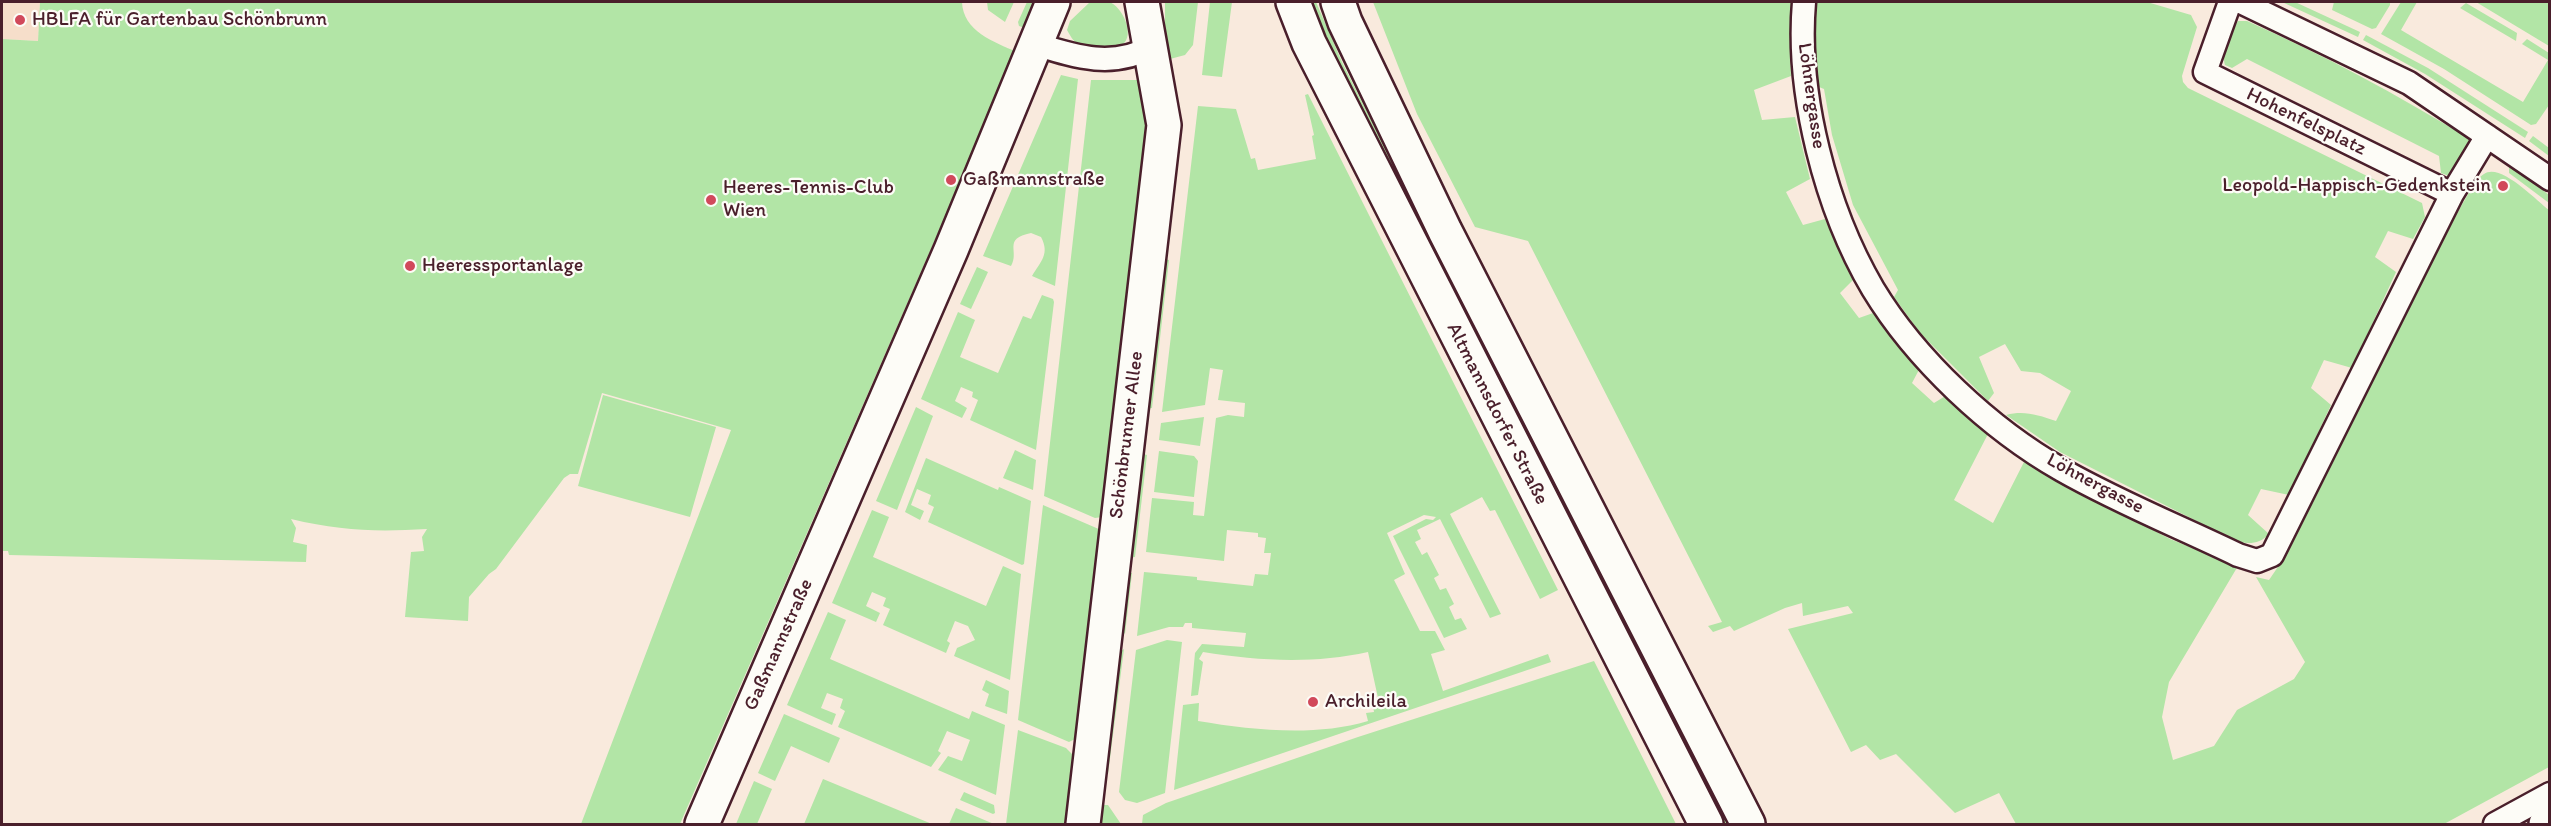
<!DOCTYPE html>
<meta charset="utf-8">
<style>
body{margin:0}
#map{position:relative;width:2551px;height:826px;overflow:hidden;background:#f9eadd;font-family:Itim,sans-serif}
canvas{display:block}
.frame{position:absolute;inset:0;border:3px solid #4a1f2b;pointer-events:none}
</style>
<div id="map">
<canvas width="2551" height="826"></canvas>
<div class="frame"></div>
</div>
<script>
const context = document.querySelector('canvas').getContext('2d');
context.lineJoin = 'round';
function paint(path, color) {
  context.fillStyle = color;
  context.fill(path, 'evenodd');
}
function trace(path, color, width, dash) {
  context.strokeStyle = color;
  context.lineWidth = width;
  context.lineCap = dash ? 'butt' : 'round';
  context.setLineDash(dash || []);
  context.stroke(path);
}
function write(font, color, halo, rows, align = 'center') {
  context.font = font + ' Itim,sans-serif';
  context.lineWidth = 4.5;
  context.setLineDash([]);
  context.textBaseline = 'middle';
  context.strokeStyle = halo;
  context.fillStyle = color;
  for (const [text, x, y, turn = 0] of rows) {
    context.save();
    context.translate(x, y);
    context.rotate((+turn || 0) * Math.PI / 180);
    context.textAlign = isNaN(turn) ? turn : align;
    if (halo) context.strokeText(text, 0, 0);
    context.fillText(text, 0, 0);
    context.restore();
  }
}
const built = new Path2D(`
 M2,2H40L38,41L2,39Z`);
const green = new Path2D(`
 M40,2H962C963,31 994,42 1017,52L680,824H581L731,430L602,393L578,474H570L564,478L496,569L489,574L469,597L468,621L405,617L411,552L424,551L422,537L427,529C377,532 341,531 291,519L296,528L293,542L307,545L306,562L9,555L8,551H2V39L38,41Z
 M987,2H1014L1005,22L988,10Z
 M1027,2H1040L1028,29L1019,26L1018,22Z
 M1090,2C1095,2 1103,0 1109,2C1122,6 1136,35 1122,45C1116,48 1085,46 1079,44C1073,42 1070,35 1067,30L1070,21Z
 M1165,2H1198L1193,45L1185,55L1170,59L1165,38Z
 M1210,2H1232L1222,77L1202,75Z
 M1306,2H1316L1342,62L1431,240L1729,824H1719Z
 M1373,2H1793L1790,45L1791,76L1754,90L1762,120L1795,117L1810,179L1786,192L1803,225L1825,219L1853,280L1840,293L1859,318L1876,312L1921,366L1912,383L1934,403L1947,395L1989,432L1954,500L1993,523L2024,462L2170,539L2238,566L2169,682L2162,717L2173,760L2214,746L2237,710L2294,679L2305,662L2256,577L2269,580L2286,555L2455,217C2462,206 2474,180 2484,174C2500,162 2536,200 2549,210V767L2444,824H2016L1999,793L1955,813L1896,754L1880,760L1866,745L1851,752L1788,629L1853,613L1848,606L1803,616L1802,603L1785,608L1734,631L1730,626L1713,632L1708,626L1722,622L1528,241L1475,227L1417,114Z
 M1816,2H2147L2191,15L2197,27L2182,76L2183,82L2188,88L2422,203L2425,217L2413,239L2388,231L2375,257L2396,272L2352,368L2324,360L2311,388L2331,405L2289,495L2261,489L2248,515L2269,534C2260,544 2250,544 2238,542L2060,452L2006,415C2024,410 2038,415 2056,421L2071,391L2040,373L2021,371L2005,344L1979,357L1994,393L1988,401L1920,333L1894,297L1898,290L1853,205L1832,135L1824,89L1819,87L1815,81Z
 M2282,2H2295L2360,32L2358,37Z
 M2334,2H2390V5L2376,28L2372,29L2332,10Z
 M2401,2H2417L2401,30L2523,102L2548,60L2522,44L2527,39L2549,53V105L2536,124L2531,125L2444,69L2381,34Z
 M2476,2H2549V46Z
 M2466,3L2517,33L2516,41L2460,8Z
 M2238,21H2247C2324,55 2396,94 2468,138L2471,146L2455,173L2449,176L2441,173L2439,156L2247,59L2232,68L2225,65C2221,52 2230,32 2238,21Z
 M2366,35L2428,68L2528,132L2525,138L2425,74L2363,40Z
 M1061,75L1078,79L1055,286L1032,276C1041,261 1050,254 1041,237L1031,233C1002,239 1020,251 1011,266L983,256Z
 M1091,80H1144L1148,132L1102,517L1095,518L1044,496Z
 M1308,94L1558,590L1540,599L1495,510L1490,511L1482,497L1450,514L1501,614L1490,618L1440,519L1417,530L1421,539L1415,542L1422,555L1427,552L1439,575L1434,578L1440,590L1446,588L1454,604L1449,607L1455,620L1461,618L1467,629L1444,638L1393,536L1426,519L1433,520L1436,517L1424,515L1387,533L1405,574L1394,580L1420,631H1435L1445,650L1431,654L1443,691L1548,654L1551,662L1174,790L1183,705L1199,703L1198,721C1252,730 1314,737 1368,721L1366,713L1374,712L1372,700L1378,698L1368,652C1314,664 1258,661 1203,652L1199,659L1203,662L1198,695L1191,696L1195,653L1202,644L1244,647L1246,633L1192,628V623H1185L1183,627H1169L1137,636L1144,572L1197,577V580L1253,586L1255,574L1268,575L1271,553H1264L1266,538L1258,537V533L1227,530L1224,561L1146,552L1152,498L1194,502L1193,515L1204,516L1216,418L1228,415L1244,417L1245,403L1218,400L1223,370L1210,368L1205,405L1162,412L1198,106L1236,109L1251,159L1255,158L1258,170L1316,159L1312,136L1314,135L1305,95Z
 M2533,136L2549,148V156L2529,141Z
 M2509,164L2549,195V203L2509,173Z
 M1164,259L1169,260L1152,408L1145,409Z
 M977,267L988,272L971,309L960,304Z
 M1042,295L1053,299L1054,302L1036,450L970,420L978,400L972,397L973,392L961,387L955,401L967,408L962,418L921,399L958,312L975,320L960,357L998,373L1023,316L1031,319Z
 M603,395L716,427L690,517L578,486Z
 M916,407L933,416L897,510L876,501Z
 M1204,417L1200,446L1159,440L1161,423Z
 M1015,450L1036,460L1033,490L1003,478Z
 M1159,451L1194,456L1198,461L1194,497L1154,492Z
 M1140,453L1147,455L1135,557L1128,558Z
 M926,458L998,490L999,487L1031,501L1024,564L1022,565L928,522L934,507L928,504L931,495L917,489L911,505L924,511L920,520L905,512Z
 M1043,505L1101,530L1077,738L1069,742L1018,720Z
 M872,510L889,517L873,557L986,606L1003,566L1021,574L1010,680L954,656L957,648L975,640L968,626L955,621L947,641L950,643L946,653L883,625L890,609L883,606L886,598L872,592L866,606L880,613L876,622L832,603Z
 M1126,573H1132L1125,634L1119,627Z
 M828,612L846,620L830,659L969,719L972,711L1005,725L996,795L938,770L948,756L962,761L970,740L947,731L938,751L941,753L931,767L838,727L845,711L840,708L843,699L827,693L821,708L836,714L832,725L787,705Z
 M1167,640L1182,642L1165,793L1137,803L1125,800L1119,792L1136,650Z
 M1124,649L1108,774L1102,773L1117,654Z
 M1594,661L1676,824H1142L1143,815L1166,803L1358,737Z
 M986,680L1009,691L1007,714L985,706L989,694L982,690Z
 M784,714L840,738L829,763L791,746L775,781L758,773Z
 M1018,730L1066,748L1075,757L1067,824H1006Z
 M823,779L932,824H804Z
 M754,781L772,789L757,824H736Z
 M964,792L994,805L995,813L993,814L960,800Z
 M1101,805H1108L1121,824H1098Z
 M956,808L994,824H949Z`);
const street = new Path2D(`
 M1804,2C1796,94 1826,209 1873,289C1916,360 1990,429 2062,470C2118,502 2180,527 2238,555L2257,561L2272,555L2452,194L2487,136
 M2230,2L2205,72L2452,194
 M2241,2L2409,83L2550,179
 M1035,44C1074,56 1112,69 1151,47
 M2495,824L2550,794`);
const secondary = new Path2D(`
 M702,824L951,250L1053,2
 M1083,824L1164,125L1142,2
 M2546,824L2550,822`);
const primary = new Path2D(`
 M1293,2L1309,43L1706,824
 M1338,2L1345,22L1445,231L1748,824`);
const markers = [
 [20,20,6,"#d1495b"],
 [951,180,6,"#d1495b"],
 [2503,186,6,"#d1495b"],
 [711,200,6,"#d1495b"],
 [410,266,6,"#d1495b"],
 [1313,702,6,"#d1495b"]
];
const poiNames = [
 ["HBLFA für Gartenbau Schönbrunn",32,20],
 ["Gaßmannstraße",963,180],
 ["Leopold-Happisch-Gedenkstein",2491,186,"right"],
 ["Heeres-Tennis-Club",723,188],
 ["Wien",723,211],
 ["Heeressportanlage",422,266],
 ["Archileila",1325,702]
];
const streetNames = [
 ["Löhnergasse",1811,96,82],
 ["Hohenfelsplatz",2306,122,26],
 ["Altmannsdorfer Straße",1497,414,63],
 ["Schönbrunner Allee",1127,435,-83],
 ["Löhnergasse",2095,484,28],
 ["Gaßmannstraße",779,645,-66]
];
paint(built, '#f6deca');
paint(green, '#b2e5a6');
trace(street, '#4a1f2b', 27);
trace(secondary, '#4a1f2b', 38);
trace(primary, '#4a1f2b', 38);
trace(street, '#fdfcf7', 22);
trace(secondary, '#fdfcf7', 33);
trace(primary, '#fdfcf7', 33);
for (const [x, y, r, color] of markers) {
  const dot = new Path2D();
  dot.arc(x, y, r, 0, 2 * Math.PI);
  context.fillStyle = color;
  context.fill(dot);
  trace(dot, '#fdfcf7', 2);
}
write('20px', '#4a1f2b', '#fdfcf7', poiNames, 'left');
write('20px', '#4a1f2b', '#fdfcf7', streetNames);
</script>
